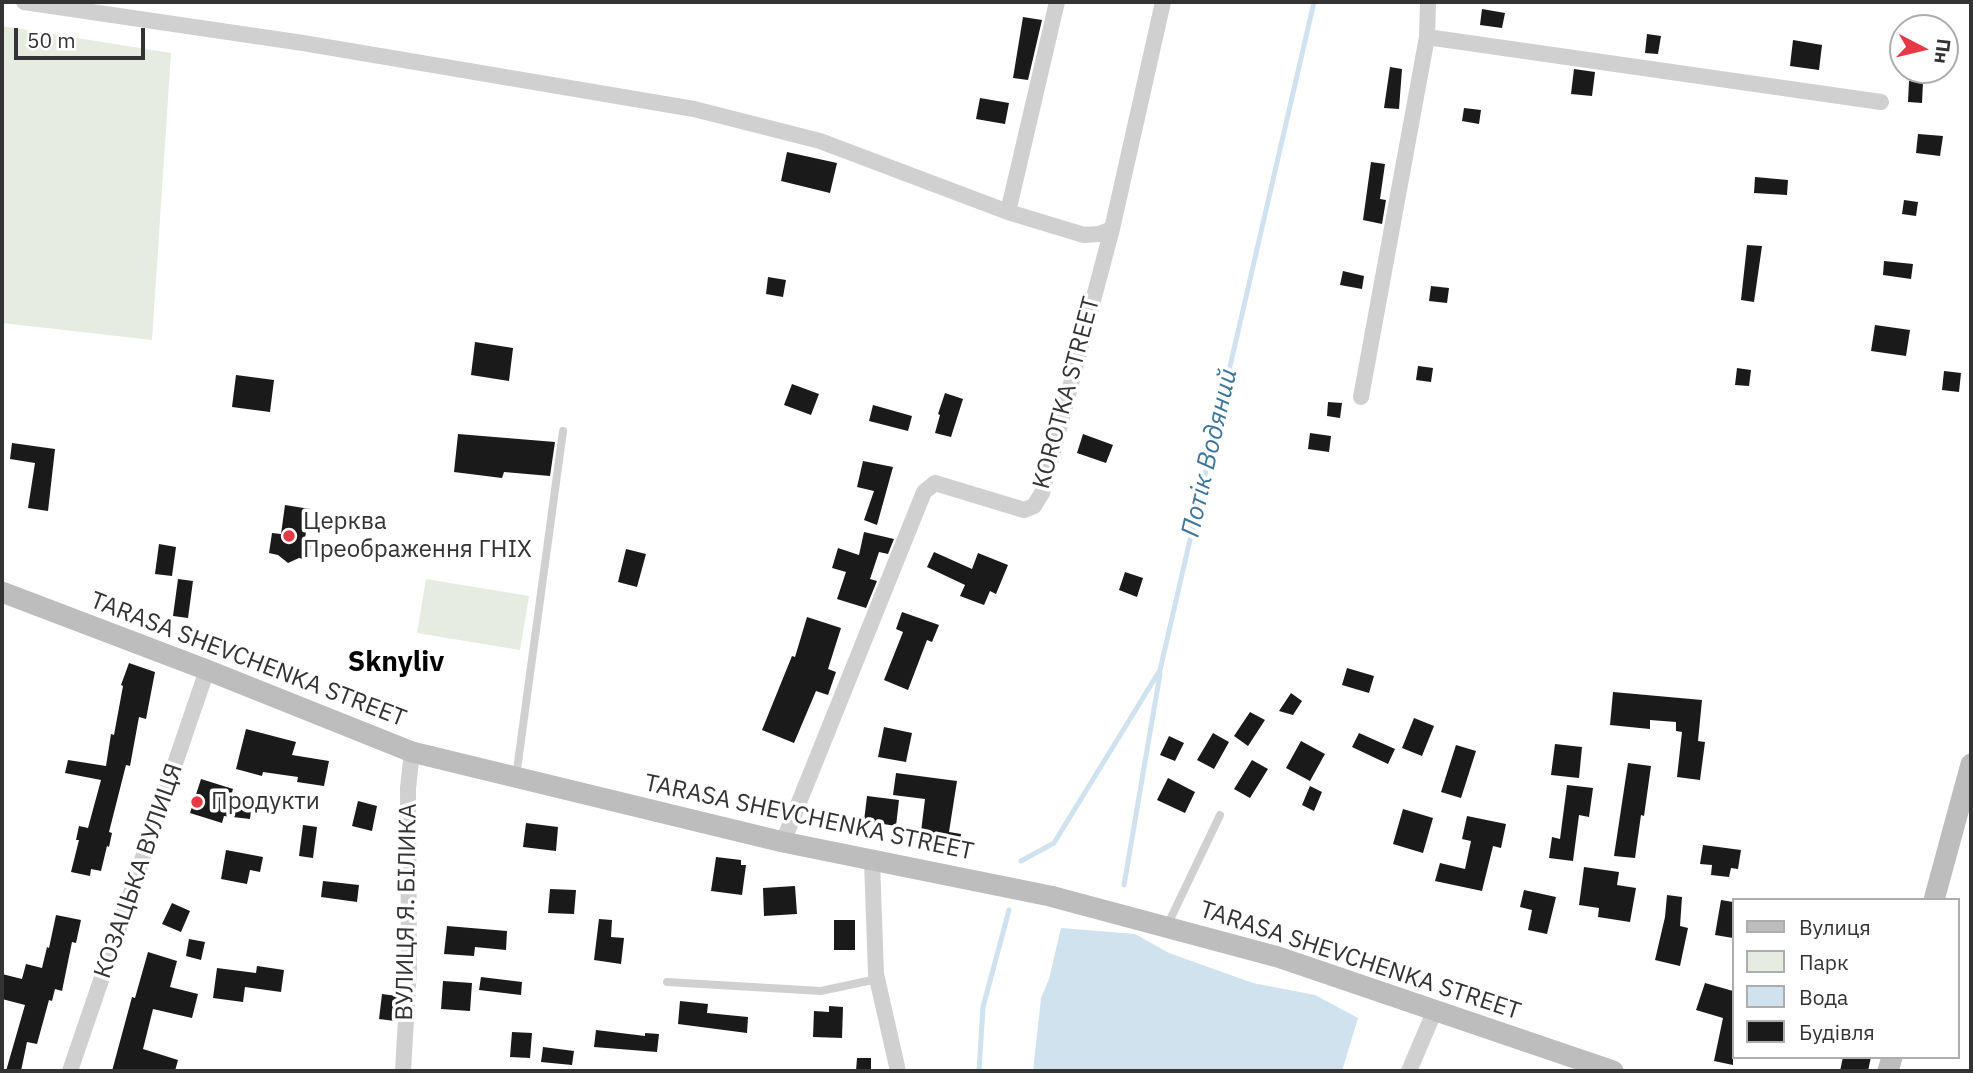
<!DOCTYPE html>
<meta charset="utf-8">
<style>
body{margin:0}
#map{position:relative;width:1973px;height:1073px;overflow:hidden;background:#fff;font-family:"IBM Plex Sans",sans-serif}
canvas{display:block}
.frame{position:absolute;inset:0;border:4px solid #333;pointer-events:none}
.legend{position:absolute;left:1732px;top:898px;width:228px;height:161px;box-sizing:border-box;background:#fff;border:2px solid #adadad;margin:0;padding:9px 12px;list-style:none;font-size:21px;color:#333}
.legend li{display:flex;align-items:center;gap:14px;height:35px}
.legend b{width:35px;border:2px solid #adadad}
.north{position:absolute;left:1889px;top:14px;width:70px;height:70px;box-sizing:border-box;background:#fff;border:2px solid #adadad;border-radius:50%;rotate:97deg;font-size:19px;font-weight:700;line-height:28px;text-align:center;color:#333}
.north::after{content:'';display:block;margin:auto;width:24px;height:32px;background:#e63946;clip-path:polygon(50% 0,100% 100%,50% 72%,0 100%)}
.scale{position:absolute;left:14px;top:28px;width:131px;height:32px;box-sizing:border-box;border:4px solid #333;border-top:0;padding-left:9px;font-size:21px;line-height:24px;white-space:nowrap;color:#333;-webkit-text-stroke:5px #fff;paint-order:stroke}
</style>
<div id="map">
<canvas width="1973" height="1073"></canvas>
<div class="frame"></div>
<ul class="legend">
<li><b style="height:9px;background:#bdbdbd"></b>Вулиця</li>
<li><b style="height:19px;background:#e6ecdf"></b>Парк</li>
<li><b style="height:19px;background:#cfe2ee"></b>Вода</li>
<li><b style="height:19px;background:#1a1a1a"></b>Будівля</li>
</ul>
<div class="north">Пн</div>
<div class="scale">50 m</div>
</div>
<script>
const context = document.querySelector('canvas').getContext('2d');
context.lineJoin = 'round';
function paint(path, color) {
  context.fillStyle = color;
  context.fill(path, 'evenodd');
}
function trace(path, color, width, dash) {
  context.strokeStyle = color;
  context.lineWidth = width;
  context.lineCap = dash ? 'butt' : 'round';
  context.setLineDash(dash || []);
  context.stroke(path);
}
function write(font, color, halo, rows, align = 'center') {
  context.font = font + ' "IBM Plex Sans",sans-serif';
  context.lineWidth = 7;
  context.setLineDash([]);
  context.textBaseline = 'middle';
  context.strokeStyle = halo;
  context.fillStyle = color;
  for (const [text, x, y, turn = 0] of rows) {
    context.save();
    context.translate(x, y);
    context.rotate((+turn || 0) * Math.PI / 180);
    context.textAlign = isNaN(turn) ? turn : align;
    if (halo) context.strokeText(text, 0, 0);
    context.fillText(text, 0, 0);
    context.restore();
  }
}
const green = new Path2D(`
 M2,26L171,53L152,340L2,323Z
 M426,579L529,596L520,650L417,633Z`);
const water = new Path2D(`
 M1061,928L1135,934L1169,953L1253,983L1315,995L1358,1018L1342,1071H1033L1041,998L1049,979Z`);
const stream = new Path2D(`
 M1021,861L1054,843L1160,670L1314,2
 M1124,885L1160,674
 M979,1071L983,1007L1009,910`);
const building = new Path2D(`
 M1482,9L1505,13L1502,28L1480,25Z
 M1023,17L1042,20L1028,80L1013,78Z
 M1647,34L1661,36L1658,54L1645,53Z
 M1793,40L1822,45L1819,70L1790,66Z
 M1390,67L1402,69L1399,109L1384,108Z
 M1574,69L1595,72L1592,96L1571,94Z
 M1909,81L1923,82L1922,103L1908,102Z
 M980,98L1009,103L1005,124L976,119Z
 M1464,108L1481,110L1479,124L1462,121Z
 M1918,134L1943,136L1940,156L1916,153Z
 M787,152L837,163L830,193L781,181Z
 M1371,162L1385,164L1380,199L1386,200L1382,224L1363,220Z
 M1755,177L1788,180L1787,195L1754,193Z
 M1904,200L1918,202L1916,216L1902,214Z
 M1747,245L1762,246L1754,302L1741,300Z
 M1884,261L1913,264L1911,279L1883,275Z
 M1343,271L1364,276L1362,289L1340,285Z
 M768,277L786,280L783,297L766,294Z
 M1431,286L1449,288L1447,303L1429,301Z
 M1875,325L1910,330L1906,356L1871,351Z
 M475,342L513,348L509,381L471,375Z
 M1418,366L1433,368L1431,382L1416,380Z
 M1737,368L1751,370L1749,386L1735,385Z
 M1944,371L1961,373L1959,392L1942,390Z
 M236,375L274,380L270,412L232,407Z
 M792,384L819,394L811,415L784,405Z
 M945,393L963,399L951,437L935,433L940,415L938,414Z
 M1328,402L1342,403L1340,418L1327,416Z
 M873,405L912,416L908,431L869,421Z
 M1310,433L1331,436L1329,452L1308,449Z
 M458,434L555,442L550,476L504,472L502,478L454,472Z
 M1083,434L1113,445L1106,463L1077,453Z
 M12,443L55,449L48,511L28,508L35,463L10,459Z
 M863,461L893,467L877,525L864,520L874,491L857,487Z
 M285,505L310,509L305,538L312,539L310,553L305,552L304,559L299,558L288,563L278,555L269,553L272,533L281,534Z
 M864,532L894,539L888,554L879,552L870,579L877,581L866,608L837,599L846,572L832,568L838,548L859,555Z
 M159,544L176,547L172,576L155,574Z
 M626,549L646,554L637,587L618,582Z
 M934,552L972,569L978,553L1008,565L996,594L990,591L984,605L960,596L965,585L927,567Z
 M1125,572L1143,578L1137,597L1119,590Z
 M178,579L193,581L188,618L173,616Z
 M902,612L939,625L932,642L927,640L908,690L884,680L903,632L896,629Z
 M807,617L841,628L828,669L836,672L828,695L816,691L794,743L762,730L792,656L795,657Z
 M129,663L155,672L146,719L139,717L130,766L126,765L109,832L112,833L109,847L107,846L101,871L91,869L90,876L71,872L79,840H76L79,826L88,828L101,780L65,773L68,760L106,766L111,734L114,735L123,686L121,685Z
 M1347,668L1374,676L1369,693L1342,685Z
 M1613,692L1702,700L1698,741L1705,742L1700,780L1677,777L1682,732L1676,731V722L1650,720V729L1610,725Z
 M1291,693L1302,701L1293,715L1279,711Z
 M1250,712L1265,720L1248,746L1234,736Z
 M1414,718L1434,726L1422,756L1402,748Z
 M884,727L912,733L906,762L878,757Z
 M246,729L296,742L292,755L329,761L324,786L297,782L298,777L263,772L262,776L236,769Z
 M1213,733L1229,742L1214,769L1197,760Z
 M1359,733L1395,749L1388,764L1352,747Z
 M1169,736L1184,743L1175,761L1160,755Z
 M1301,741L1325,754L1310,781L1286,768Z
 M1555,744L1582,747L1579,778L1551,775Z
 M1456,745L1476,751L1461,798L1441,792Z
 M1252,760L1268,769L1250,798L1234,789Z
 M1628,763L1651,766L1644,816L1641,815L1635,858L1614,856Z
 M896,773L957,781L949,832L961,834L959,849L937,846L938,843L920,840L925,799L893,795Z
 M1168,778L1195,792L1185,813L1157,800Z
 M201,779L233,789L230,799L252,802L250,819L224,816L222,823L190,813Z
 M1567,785L1593,788L1589,817L1579,815L1573,861L1549,858L1552,837L1560,839Z
 M1310,786L1322,792L1314,811L1302,805Z
 M867,796L899,800L896,826L864,821Z
 M358,801L377,806L372,831L352,826Z
 M1403,809L1433,818L1423,853L1393,844Z
 M1467,816L1506,824L1501,848L1493,846L1482,891L1435,881L1440,863L1465,869L1471,841L1462,839Z
 M526,823L558,827L556,851L523,847Z
 M303,825L317,827L313,858L299,856Z
 M1703,845L1741,850L1738,869L1731,868L1729,877L1711,875L1712,865L1700,864Z
 M226,850L263,857L260,872L250,870L247,884L221,879Z
 M716,857L741,860V865H746L742,895L711,891Z
 M1584,867L1619,872L1617,885L1636,888L1630,922L1598,917L1599,908L1579,905Z
 M323,881L359,885L357,902L321,897Z
 M795,886L797,914L764,916L763,888Z
 M550,889L576,890L574,914L548,913Z
 M1524,890L1556,897L1547,934L1528,930L1532,910L1520,907Z
 M1667,895L1682,897L1680,926L1688,928L1680,966L1655,960L1665,917Z
 M1721,900L1733,902V938L1715,935Z
 M172,903L190,911L181,932L162,924Z
 M56,915L81,920L76,943L72,942L62,991L55,989L52,1001L49,1000L37,1044L27,1042L21,1071H6L25,1005L2,999V974L22,979L26,964L42,968L47,947L49,948Z
 M599,919L612,920L611,937L624,938L621,964L594,960Z
 M834,920H855V950H834Z
 M447,926L507,931L506,950L475,947L474,956L444,954Z
 M189,939L205,942L201,960L186,956Z
 M148,952L177,961L170,987L198,994L192,1018L153,1009L143,1049L178,1060L175,1071H112L132,997L135,998Z
 M257,966L284,970L281,992L245,987L243,1002L213,998L217,968L256,973Z
 M481,977L522,982L521,995L479,990Z
 M443,981L472,983L470,1011L441,1009Z
 M1705,983L1733,991V1065L1714,1061L1723,1018L1696,1010Z
 M382,994L397,996L395,1021L379,1019Z
 M680,1001L708,1004L707,1013L748,1017L747,1033L678,1024Z
 M829,1006L843,1007L842,1038L813,1037L814,1011L829,1012Z
 M596,1030L645,1036V1033L659,1034L657,1052L594,1047Z
 M512,1032L532,1033L530,1058L510,1057Z
 M543,1047L574,1051L572,1065L541,1062Z
 M1843,1057H1871L1868,1071H1840Z
 M857,1058H871V1071H856Z`);
const lane = new Path2D(`
 M516,777L563,431
 M1167,926L1220,815
 M667,982L821,991L877,979`);
const street = new Path2D(`
 M24,2L303,43L694,109L820,141L1008,212L1084,235L1099,234L1112,229
 M1427,37L1881,102
 M1008,212L1057,2
 M1361,397L1427,37L1428,2
 M783,842L924,492L935,483L1024,510L1034,506L1042,493L1112,229L1163,2
 M872,861L876,974L898,1071
 M70,1071L207,670
 M403,1071L409,968L408,788L412,752
 M1409,1071L1435,1010`);
const secondary = new Path2D(`
 M2,592L207,670L412,752L783,842L1050,896L1278,957L1613,1071
 M1934,900L1971,764
 M1888,1071L1892,1057`);
const markers = [
 [289,536,7,"#e63946"],
 [197,802,7,"#e63946"]
];
const streetNames = [
 ["KOROTKA STREET",1067,393,-75],
 ["TARASA SHEVCHENKA STREET",248,660,21],
 ["TARASA SHEVCHENKA STREET",809,818,12],
 ["КОЗАЦЬКА ВУЛИЦЯ",139,871,-71],
 ["ВУЛИЦЯ Я. БІЛИКА",407,912,-89],
 ["TARASA SHEVCHENKA STREET",1360,961,18]
];
const poiNames = [
 ["Церква",303,522],
 ["Преображення ГНІХ",303,550],
 ["Продукти",211,802]
];
const waterNames = [
 ["Потік Водяний",1210,453,-77]
];
const quarterNames = [
 ["Sknyliv",396,663]
];
paint(green, '#e6ecdf');
paint(water, '#cfe2ee');
trace(stream, '#cfe2ee', 5);
paint(building, '#1a1a1a');
trace(lane, '#d0d0d0', 8);
trace(street, '#d0d0d0', 16);
trace(secondary, '#bdbdbd', 21);
for (const [x, y, r, color] of markers) {
  const dot = new Path2D();
  dot.arc(x, y, r, 0, 2 * Math.PI);
  context.fillStyle = color;
  context.fill(dot);
  trace(dot, '#fff', 2.5);
}
write('24px', '#333', '#fff', streetNames);
write('24px', '#333', '#fff', poiNames, 'left');
write('italic 26px', '#3f7597', '#fff', waterNames);
write('bold 28px', '#000', '#fff', quarterNames);
</script>
